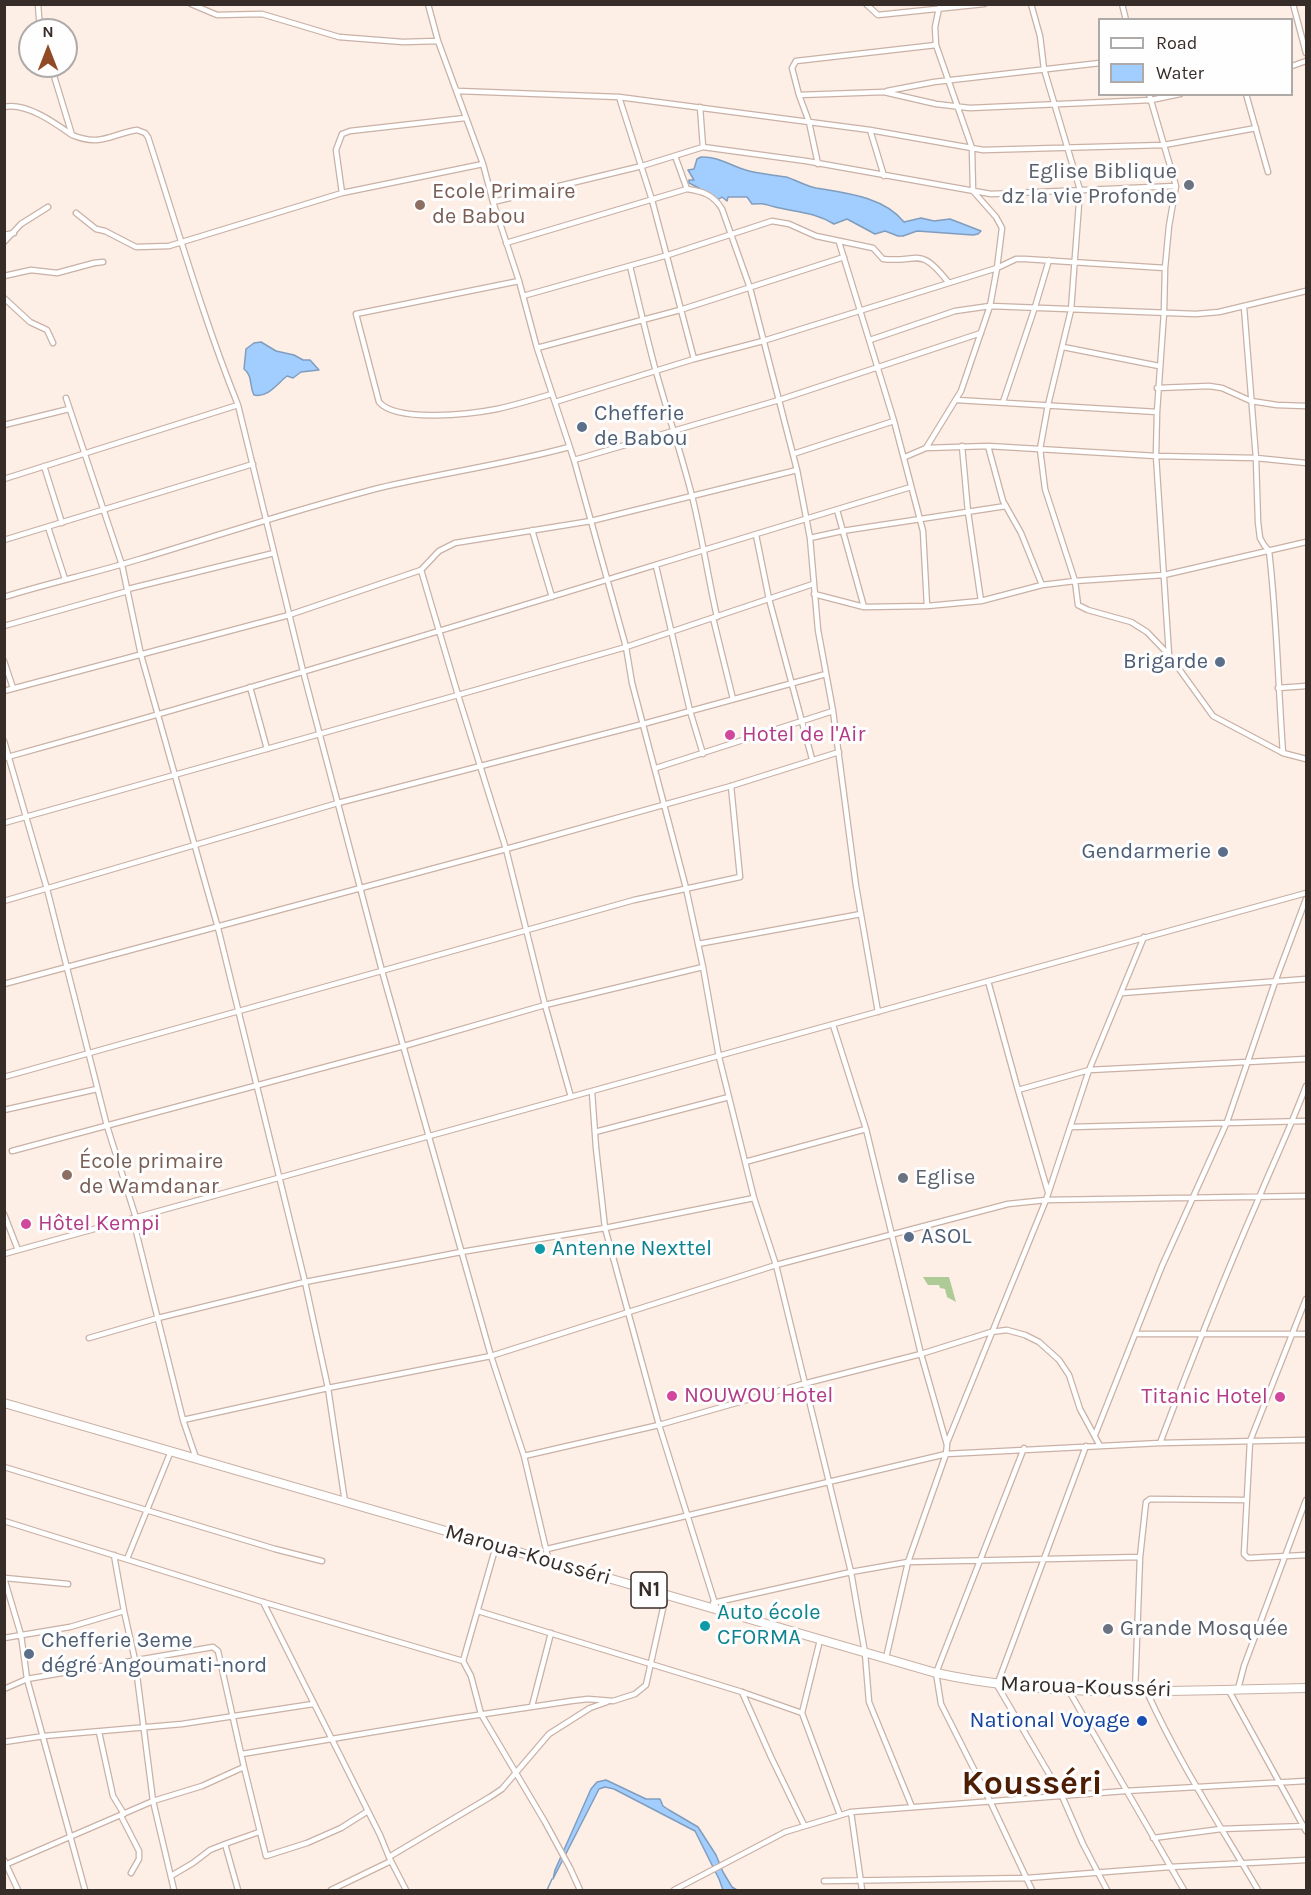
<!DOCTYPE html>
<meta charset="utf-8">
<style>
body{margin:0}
#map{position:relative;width:1311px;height:1895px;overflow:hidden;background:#fdeee6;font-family:Karla,sans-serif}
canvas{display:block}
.frame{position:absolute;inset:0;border:6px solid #362c28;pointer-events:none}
.legend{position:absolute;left:1098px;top:18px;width:195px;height:78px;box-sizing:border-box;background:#fefefe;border:2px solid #aeaaa8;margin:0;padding:8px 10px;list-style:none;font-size:18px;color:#362c28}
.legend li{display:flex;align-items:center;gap:12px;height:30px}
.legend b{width:30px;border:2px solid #aeaaa8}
.north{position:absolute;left:18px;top:18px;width:60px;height:60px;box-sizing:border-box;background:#fefefe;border:2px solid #aeaaa8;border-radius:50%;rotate:0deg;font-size:16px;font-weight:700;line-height:24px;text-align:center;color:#362c28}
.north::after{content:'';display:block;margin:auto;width:21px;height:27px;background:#914a25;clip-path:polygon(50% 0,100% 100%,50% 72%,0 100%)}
</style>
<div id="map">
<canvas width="1311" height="1895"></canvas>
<div class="frame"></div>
<ul class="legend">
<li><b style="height:8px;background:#fff"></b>Road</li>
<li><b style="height:16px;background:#a1cefe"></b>Water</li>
</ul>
<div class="north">N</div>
</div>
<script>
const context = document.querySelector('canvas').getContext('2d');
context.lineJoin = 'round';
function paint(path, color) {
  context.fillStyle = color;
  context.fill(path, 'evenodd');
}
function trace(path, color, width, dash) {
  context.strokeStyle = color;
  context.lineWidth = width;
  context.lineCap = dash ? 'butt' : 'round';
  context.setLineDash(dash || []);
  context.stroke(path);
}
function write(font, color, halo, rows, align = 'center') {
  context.font = font + ' Karla,sans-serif';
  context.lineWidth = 6;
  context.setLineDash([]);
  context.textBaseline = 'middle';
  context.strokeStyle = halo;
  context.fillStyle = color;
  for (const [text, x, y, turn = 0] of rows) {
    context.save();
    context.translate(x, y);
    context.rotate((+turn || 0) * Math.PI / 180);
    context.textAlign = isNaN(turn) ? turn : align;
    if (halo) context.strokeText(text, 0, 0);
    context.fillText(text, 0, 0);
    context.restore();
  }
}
const green = new Path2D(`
 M923,1277H949L956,1302L947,1297L945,1289L940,1288L939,1285H928Z`);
const water = new Path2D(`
 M701,157C718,156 733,167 749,171C761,174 774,175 786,177C796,180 806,186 816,188C846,193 884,197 904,222L921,218L934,221L950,219L981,231L978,234L973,235L917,231L903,236H898L885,231L875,234L847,219L834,224C815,212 796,212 775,207C763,204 765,203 752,204L747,197H728L727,201L722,197L719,199L705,196L699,188L689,183V180H694L688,170L694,169L697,159Z
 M261,342L276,351L294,355L303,360H310L319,370L301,372L293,378L287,376C277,384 268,398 254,395C249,385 253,376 244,369L246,349L254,343Z
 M606,1780L646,1799H660L663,1806L669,1810L698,1827L716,1855L723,1872L732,1887L737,1890H723L719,1879L695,1831L614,1789L605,1787L599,1789L597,1793L553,1879L555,1870L591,1789L597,1782Z`);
const stream = new Path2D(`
 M547,1890L552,1879`);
const minor = new Path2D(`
 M38,4L40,30
 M191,4L217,15L262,14L339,37L403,42L438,41
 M428,4L438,41L483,164L493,202L519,281L537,348L574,460L626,647L632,683L686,888L703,967L719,1057L754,1198L776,1265L851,1572L865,1653L869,1702L912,1807
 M866,4L878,15L984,4
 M1031,4L1040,36L1044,69L1080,190L1071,310L1048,405L1040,449L1045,489L1075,581L1078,605L1088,610L1131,622L1147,632L1169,655L1213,716L1283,753C1278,685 1277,618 1269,551L1264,545L1260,538L1258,522L1256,458L1244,307
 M1122,4L1126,20
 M1293,4L1306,53
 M51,66L72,135C101,147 111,134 137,130L145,133L148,137C177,226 203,318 238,405L303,671L382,971L491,1356L524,1456L549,1562
 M1292,66L1306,61
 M458,91L619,97L652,200L694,359
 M887,91L934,82L1100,63
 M1149,94L1176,186L1169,226L1165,268L1164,312L1157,412L1156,456L1169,655
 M1246,94L1268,172
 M799,95L792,68L796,61L936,45
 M619,97L870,130L983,150L1164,145L1256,128
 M4,107C26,102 55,123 72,135
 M700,107L703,147
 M870,130L884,176
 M675,156L687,189
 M818,164L809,122L799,95L884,92L936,104L970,108L1151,100L1180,94
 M342,193L336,150L342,134L350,131L465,118
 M493,202L642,166L703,147L806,161L991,194L1176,186
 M76,213L96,229L105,231L136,247L169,246L342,193L483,164
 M4,235L14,233
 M4,242L21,224L48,207
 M506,243L687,189C702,191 714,195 722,209L750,288L797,470L810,538L818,630L833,711L856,886L878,1012
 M630,266C638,300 646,334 655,368C667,411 681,453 692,496C702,536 708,577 717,617
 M4,276L31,270L57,273L94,263L103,262
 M519,281L356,314L379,402C397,423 472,414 497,409C516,405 534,399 552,394
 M523,296L668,255L772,221L789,224L816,236L873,248L883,259C919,263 919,245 948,282
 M4,298L30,322L47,330L53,343
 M870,340L955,311L990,306L1196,314L1219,312L1306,291
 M1063,347L1159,366
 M537,348L680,310L844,257
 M1157,388L1209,386L1222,388L1251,401L1277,405L1306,406
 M66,398L122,565L141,655L218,928L305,1282L328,1388L345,1502
 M957,400L1157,412
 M555,402L694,359L763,341L997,268L1016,259H1025L1165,268
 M1003,402L1035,307L1049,260
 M4,425L69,409
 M988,446L1003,501L1021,533L1042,585
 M926,448L961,391L990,306L997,268L1002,228L996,217L973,191L972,148L936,45L935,27L939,8
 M793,454L894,421
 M905,457L926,448L988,446L1156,456L1256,458L1306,463
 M574,460L779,400L981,333
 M44,466L62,523
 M4,479L238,405
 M837,510L864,607
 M48,527L65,579
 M532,530L552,597
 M756,535L769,599L812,759
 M810,538L842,531L1006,506
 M4,540L253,464
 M656,566L690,711L703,754
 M421,570L439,551L455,543L591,521L797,470
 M128,589L274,553
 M814,594L864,607L927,606L923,531L894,421L839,242
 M4,597C49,583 95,573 140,559C219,535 298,509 379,488C442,473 507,464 569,447
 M981,601L1042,585L1075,581L1164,575L1306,542
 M927,606L981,601L968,512L962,446
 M713,618L733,699
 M4,626L128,591
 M4,661L13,688
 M250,687L267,749
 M1278,688L1306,686
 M4,691L289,615L421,570L458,695L4,823
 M4,741L47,889L107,1126L136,1218
 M1283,753L1306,759
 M4,758C308,674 609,578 911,487
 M656,768L833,711
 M4,901L338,803L643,724L826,674
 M698,944L861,914
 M988,981L1018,1090L1048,1192
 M4,984L506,849L731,786L839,752
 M1122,993L1306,979
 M833,1025L866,1129L921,1354L947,1445L946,1454L908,1562L886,1658
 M4,1077L634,900L740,877L731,786
 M1018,1090L1089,1070L1306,1059
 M592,1092L596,1148L605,1228L659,1425L717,1610
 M571,1097L545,1005L506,849L458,695L626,647L813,584
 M4,1110L97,1089
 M1070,1127L1306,1121
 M595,1132L729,1097
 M12,1151L404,1046L545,1005L703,967
 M745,1162L866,1129
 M4,1214L18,1250
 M133,1219L183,1420L196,1458
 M4,1254L1306,893
 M1306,1299L1250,1441L1244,1554L1248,1558L1306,1555
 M1136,1334H1306
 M89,1338L158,1318L305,1282L461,1252L605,1228L754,1198
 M183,1420L328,1388L491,1356L776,1265L1008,1204L1046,1200L1306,1196
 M1095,1435L1162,1266L1227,1122L1275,982L1306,899
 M947,1443L1046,1200L1089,1070L1144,937
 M1160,1443C1191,1361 1223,1280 1258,1200C1274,1161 1292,1124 1306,1086
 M1086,1446L997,1685L1062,1796L1083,1844L1107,1890
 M1024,1448L936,1673L941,1704L990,1801L1032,1890
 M524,1456L659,1425L799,1385L921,1354L991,1332L1007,1330L1025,1335L1039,1342L1059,1360L1069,1375L1080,1409L1100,1446
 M4,1467L275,1549L322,1561
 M4,1521L263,1602L463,1661L471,1676L481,1714L545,1822L570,1868L580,1890
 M547,1549L946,1454L1160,1443L1306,1440
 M114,1555L124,1611
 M127,1559L171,1451
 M4,1578L21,1635L27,1679L85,1890
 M5,1578L68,1584
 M263,1602L380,1835L389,1857
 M713,1603L851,1572L908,1562L1140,1557
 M478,1611L742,1692L802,1713
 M4,1638L70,1627L124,1611L135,1660L153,1801L174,1890
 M820,1640L802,1713L840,1815
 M463,1661L496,1546
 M4,1689L27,1679L213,1647L218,1651L244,1767L202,1786L153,1801L7,1864
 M1228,1689L1306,1831
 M1238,1689L1244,1666L1306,1500
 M1069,1691L1184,1890
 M742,1692L771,1757L804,1825
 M1135,1692L1140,1557L1146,1502L1150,1499L1246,1500
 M1147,1692C1178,1761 1220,1825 1258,1890
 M532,1706L551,1633
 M99,1732L113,1796L124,1814
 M4,1742L44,1736L182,1724L313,1704
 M242,1754L451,1719L571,1701L588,1699L613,1701L635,1694L646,1685L666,1595
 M244,1767L266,1856L307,1843L341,1828L368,1811
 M851,1812L862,1890
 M121,1816L139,1851V1859L131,1873
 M1153,1838L1221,1829L1305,1826
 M225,1844L259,1832
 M4,1860L18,1890
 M391,1861L406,1890
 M171,1876L193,1863L210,1850L225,1844L238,1890
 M824,1881L1027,1878L1170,1867L1306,1860
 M331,1890L391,1861L389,1857L490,1797L502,1789L549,1734L590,1708L607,1702
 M674,1890L785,1832L851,1812L1125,1791L1306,1781`);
const trunk = new Path2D(`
 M4,1403L936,1673C1059,1700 1182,1690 1306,1688`);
const markers = [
 [1189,185,6,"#6b7280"],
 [420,205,6,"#8d6e63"],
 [582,427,6,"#5c6f8a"],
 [1220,662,6,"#5c6f8a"],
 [730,735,6,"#d1479c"],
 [1223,852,6,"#5c6f8a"],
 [67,1175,6,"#8d6e63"],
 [903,1178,6,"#6b7280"],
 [26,1224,6,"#d1479c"],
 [909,1237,6,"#5c6f8a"],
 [540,1249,6,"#0f9aa8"],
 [672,1396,6,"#d1479c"],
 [1280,1397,6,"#d1479c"],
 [705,1626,6,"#0f9aa8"],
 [1108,1629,6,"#6b7280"],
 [29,1654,6,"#5c6f8a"],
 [1142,1721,6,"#1a4fb4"]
];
const shields = [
 [649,1590,36]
];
const shieldNames = [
 ["N1",649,1590]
];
const worshipNames = [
 ["Eglise Biblique",1177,172,"right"],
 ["dz la vie Profonde",1177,197,"right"],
 ["Eglise",915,1178],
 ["Grande Mosquée",1120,1629]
];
const educationNames = [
 ["Ecole Primaire",432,192],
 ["de Babou",432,217],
 ["École primaire",79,1162],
 ["de Wamdanar",79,1187]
];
const serviceNames = [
 ["Chefferie",594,414],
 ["de Babou",594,439],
 ["Brigarde",1208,662,"right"],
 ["Gendarmerie",1211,852,"right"],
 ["ASOL",921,1237],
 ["Chefferie 3eme",41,1641],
 ["dégré Angoumati-nord",41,1666]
];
const hotelNames = [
 ["Hotel de l'Air",742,735],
 ["Hôtel Kempi",38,1224],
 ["NOUWOU Hotel",684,1396],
 ["Titanic Hotel",1268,1397,"right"]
];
const cultureNames = [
 ["Antenne Nexttel",552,1249],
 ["Auto école",717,1613],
 ["CFORMA",717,1638]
];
const streetNames = [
 ["Maroua-Kousséri",528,1555,16],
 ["Maroua-Kousséri",1086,1687,2]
];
const transitNames = [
 ["National Voyage",1130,1721]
];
const townNames = [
 ["Kousséri",1032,1784]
];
paint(green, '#adca97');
paint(water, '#a1cefe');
trace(water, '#819dbe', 1.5);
trace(stream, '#819dbe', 1.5);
trace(minor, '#c9b1a5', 7);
trace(trunk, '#c9b1a5', 10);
trace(minor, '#fff', 4.5);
trace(trunk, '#fff', 8);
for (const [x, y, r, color] of markers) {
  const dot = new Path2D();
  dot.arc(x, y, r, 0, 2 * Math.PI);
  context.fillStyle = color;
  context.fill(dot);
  trace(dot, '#fefefe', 2);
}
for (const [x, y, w] of shields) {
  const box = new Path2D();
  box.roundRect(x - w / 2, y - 18, w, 36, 4.5);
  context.fillStyle = '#fefefe';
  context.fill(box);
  trace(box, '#362c28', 1.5);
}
write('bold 21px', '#362c28', null, shieldNames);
write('22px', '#5b616d', '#fefefe', worshipNames, 'left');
write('22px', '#785e54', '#fefefe', educationNames, 'left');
write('22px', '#4e5e75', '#fefefe', serviceNames, 'left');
write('22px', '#b23c85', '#fefefe', hotelNames, 'left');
write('22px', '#0d838f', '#fefefe', cultureNames, 'left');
write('22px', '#362c28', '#fefefe', streetNames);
write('22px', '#164399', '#fefefe', transitNames, 'right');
write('bold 34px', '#4d1e04', '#fefefe', townNames);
</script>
